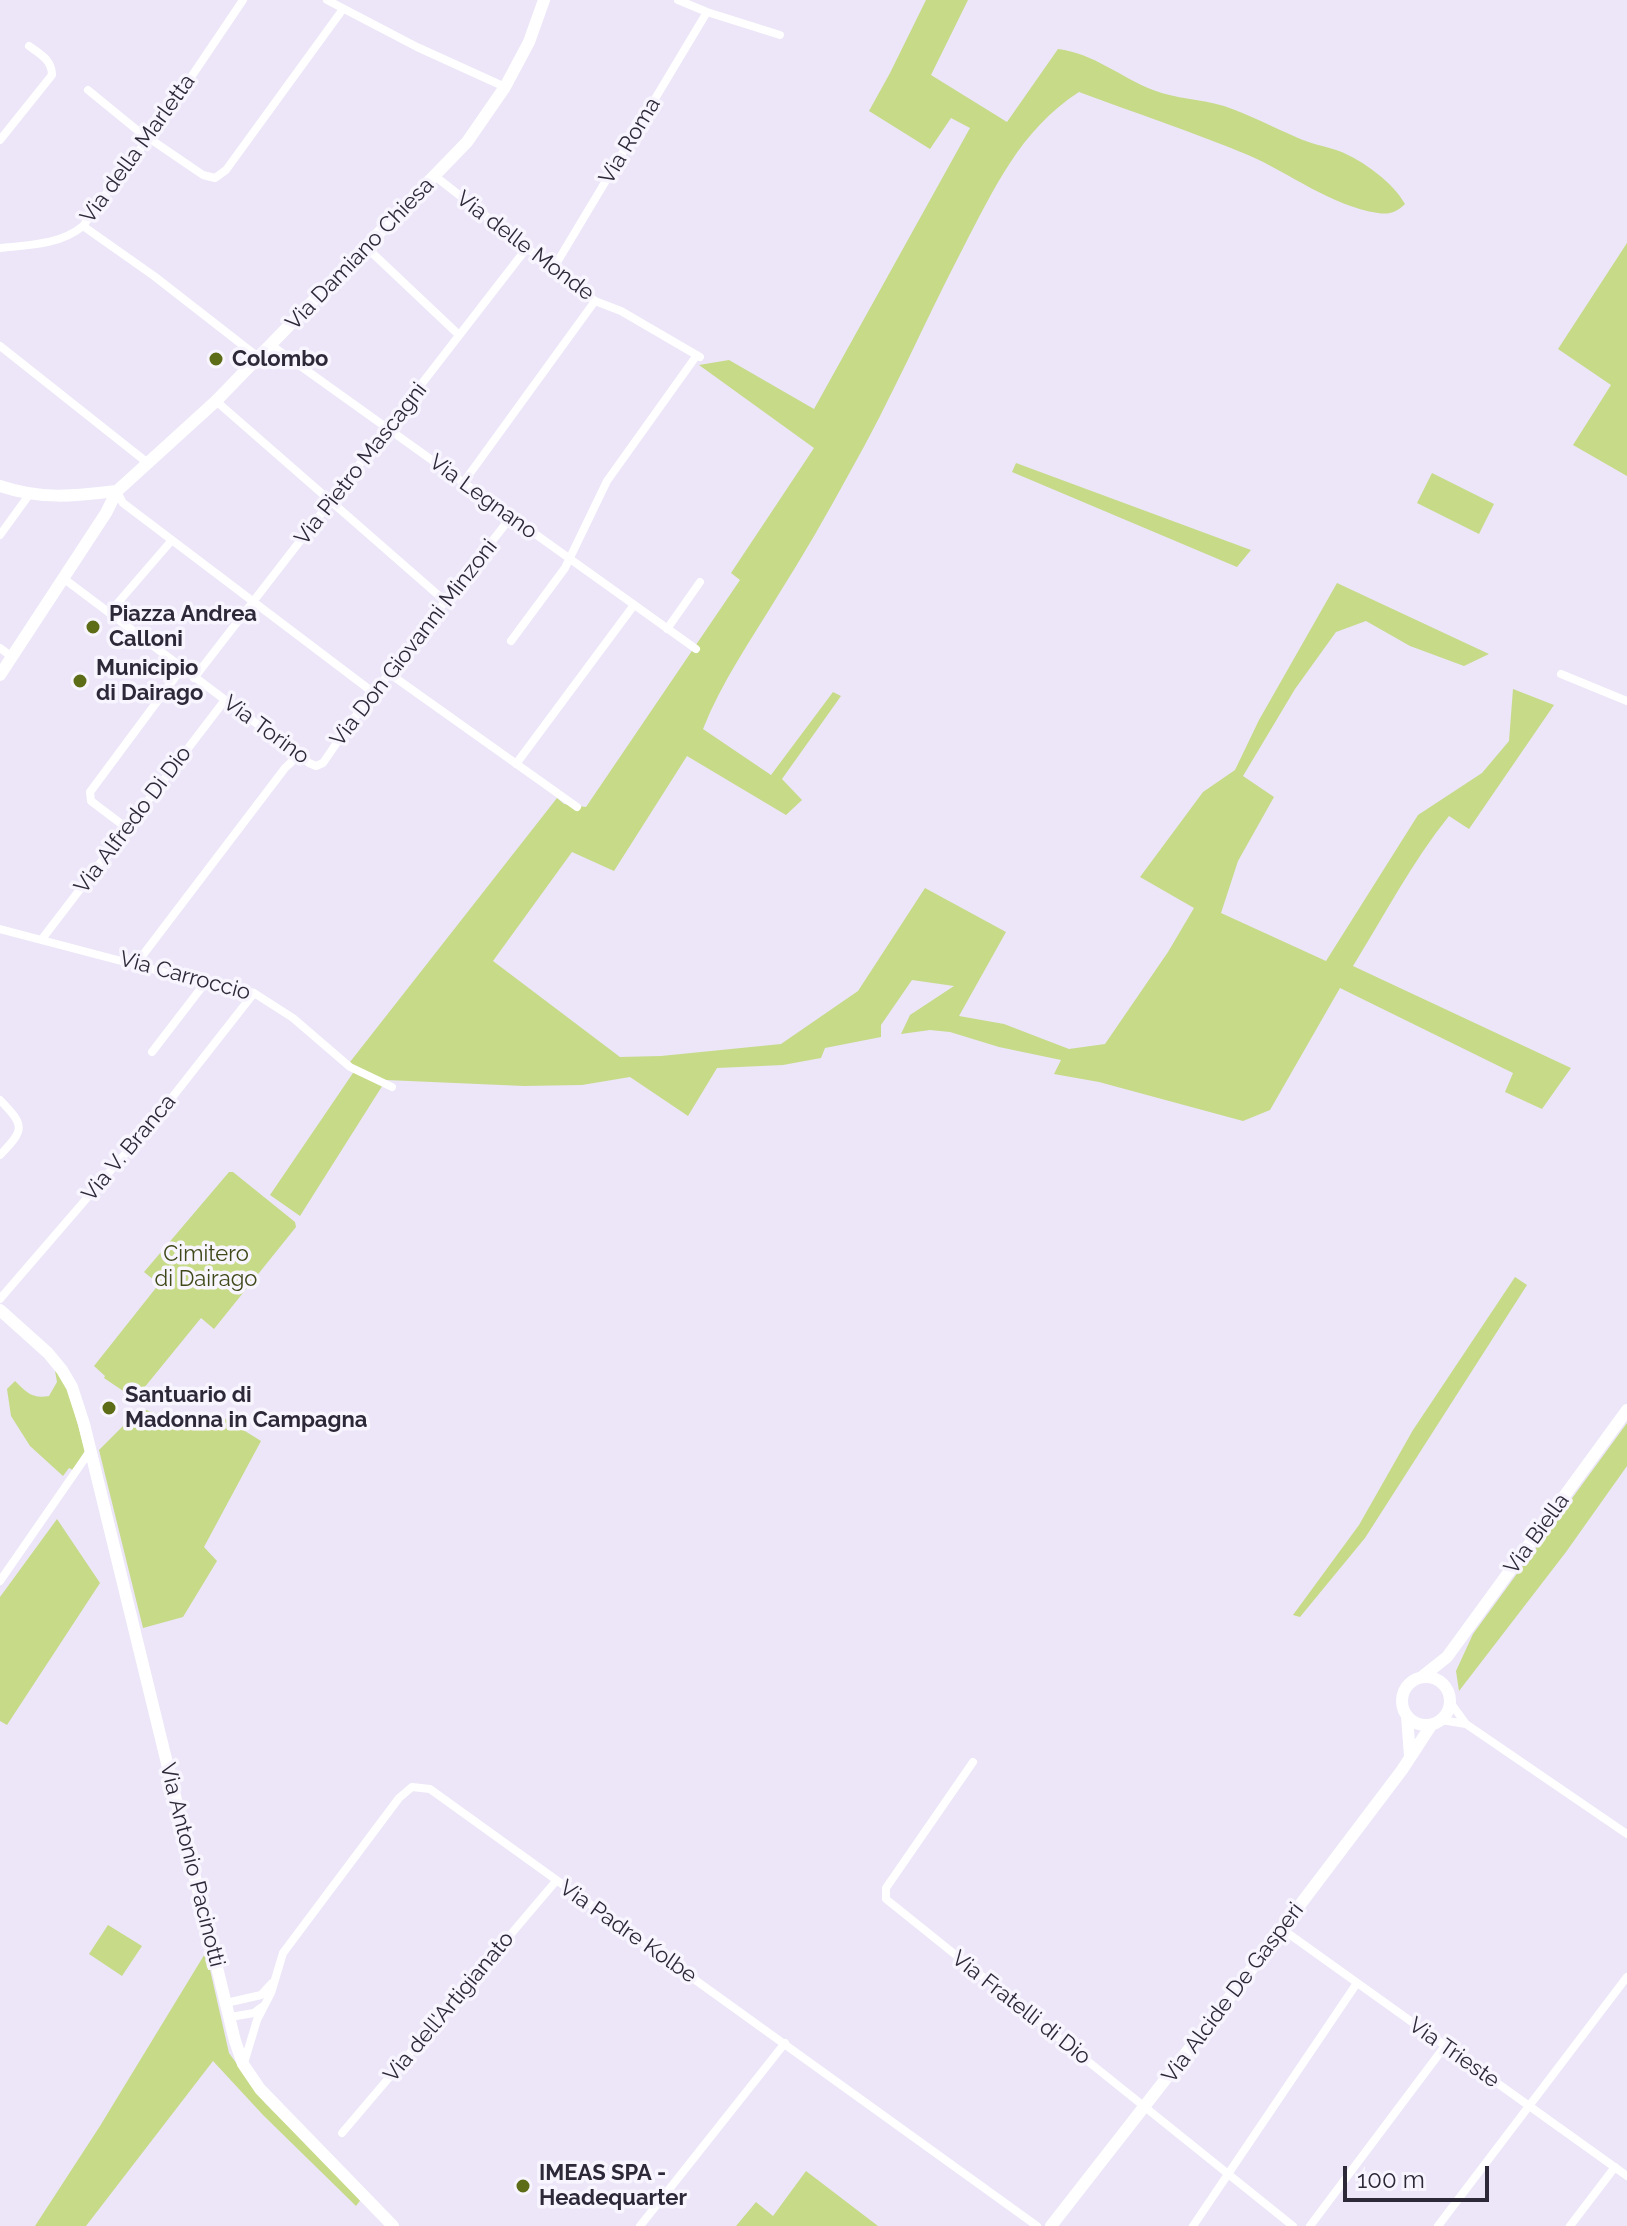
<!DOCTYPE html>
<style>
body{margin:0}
#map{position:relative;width:1627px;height:2226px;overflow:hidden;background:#ece6f8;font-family:Raleway,sans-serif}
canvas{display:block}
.scale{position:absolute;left:1343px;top:2166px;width:146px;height:36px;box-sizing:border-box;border:4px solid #2e2939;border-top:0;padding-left:10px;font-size:24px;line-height:28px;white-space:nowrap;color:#2e2939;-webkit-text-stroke:6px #f8f5fe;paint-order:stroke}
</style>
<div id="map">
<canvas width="1627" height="2226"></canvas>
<div class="scale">100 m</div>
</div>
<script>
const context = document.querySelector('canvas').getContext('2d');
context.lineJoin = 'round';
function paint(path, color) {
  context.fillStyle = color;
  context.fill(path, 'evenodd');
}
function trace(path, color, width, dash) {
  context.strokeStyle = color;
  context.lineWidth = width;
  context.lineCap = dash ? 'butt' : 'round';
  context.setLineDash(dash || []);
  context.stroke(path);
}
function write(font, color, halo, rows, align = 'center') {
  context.font = font + ' Raleway,sans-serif';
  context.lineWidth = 7;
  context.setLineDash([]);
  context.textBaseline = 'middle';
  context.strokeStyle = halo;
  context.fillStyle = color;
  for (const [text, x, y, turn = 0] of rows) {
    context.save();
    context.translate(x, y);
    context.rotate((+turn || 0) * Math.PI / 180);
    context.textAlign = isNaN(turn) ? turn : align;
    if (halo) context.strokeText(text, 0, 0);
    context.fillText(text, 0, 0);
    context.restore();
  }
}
const green = new Path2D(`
 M926,0H968L931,75L1007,122L1058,49C1093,53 1120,77 1153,90C1176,99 1201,99 1224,106C1250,115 1273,127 1298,138C1311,144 1325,146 1339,151C1362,160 1393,182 1405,204C1397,212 1389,215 1378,213C1331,206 1290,173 1248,155C1193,132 1135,113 1079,92C1020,130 994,189 962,250C924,323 891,400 850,472C827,514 803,556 777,597C751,640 722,681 703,729L771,775L833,692L841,696L782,779L802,800L786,815L687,756L614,871L572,852L493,961L620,1057L661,1056L781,1044L858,991L925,888L1006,932L959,1016L1004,1024L1069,1049L1105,1044L1168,952L1194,908L1140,877L1203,792L1235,770L1259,720L1337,583L1489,654L1464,666L1410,646L1366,621L1336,632L1295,689L1243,776L1274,797L1238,861L1221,913L1326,961L1418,815L1482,773L1509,741L1513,689L1554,705L1469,829L1449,816C1412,862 1384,916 1353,966L1571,1068L1542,1109L1505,1092L1513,1073L1340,988L1270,1110L1243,1121L1099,1082L1054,1074L1061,1060L999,1047L950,1032L930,1030L901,1034L910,1015L954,986L912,980L881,1025V1037L825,1048L821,1058L783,1065L717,1068L688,1116L630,1077L582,1085L524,1086L386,1080L300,1216L270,1195L353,1073L350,1062L557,798L564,804L586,807L740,580L731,573L814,448L699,365L729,360L814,409L970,128L951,118L930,149L869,111L890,73Z
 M1627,243V476L1573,445L1611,385L1558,349Z
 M1016,463L1251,550L1237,567L1012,472Z
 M1432,473L1494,504L1479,534L1417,503Z
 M229,1172H233L295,1222L296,1227L214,1329L201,1318L135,1399L104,1378L105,1376L94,1366L159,1284L144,1272Z
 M1515,1277L1527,1285L1365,1538L1300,1617L1293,1615L1359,1525L1413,1430Z
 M54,1365L69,1392L85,1451L73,1470L69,1468L63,1476L30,1446L11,1416L7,1389L15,1381C26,1392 32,1399 49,1396L57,1382Z
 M141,1408L204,1431L216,1413L261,1441L204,1547L217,1561L183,1617L143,1628L99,1450Z
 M1627,1423V1466L1566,1552L1459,1691L1456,1671L1473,1634Z
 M57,1519L100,1583L7,1725L0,1721V1597Z
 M108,1925L142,1946L122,1976L89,1954Z
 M206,1952L229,2053L265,2103L362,2198L356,2206L263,2115L213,2061L86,2226H35L100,2126Z
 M806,2171L878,2226H736L756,2202L773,2216Z`);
const street = new Path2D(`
 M327,0L417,47L505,87
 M678,0L707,12L780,35
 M88,90L137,130L203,175L215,178L226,170L343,9
 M0,140L52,75C52,60 40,54 29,46
 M436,177L595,301L621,311L700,357
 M83,226L154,276L258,357
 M0,248C29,245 60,245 83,226L128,163L150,138L243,0
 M367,248L459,335
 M553,269L707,12
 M271,345L696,649
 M0,346L149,464
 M216,401L445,601
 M463,483L595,301
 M117,492L123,503L374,693
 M0,535L29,495
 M63,578L309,763L316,766L323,763L351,722L511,517
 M109,613L172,540
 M667,629L700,582
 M511,641L565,568L607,481L697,355
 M0,648L12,657
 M390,674L577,807
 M1561,674L1627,701
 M194,678L526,249
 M516,764L634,605
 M128,829L91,801L90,792L182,668
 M0,929L205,983L254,993L293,1018L350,1067L392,1087
 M42,939L225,700
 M136,964L285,768L299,755
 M152,1052L205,983
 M0,1100C25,1126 25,1129 0,1155
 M0,1299L156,1118L254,993
 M0,1581L90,1451
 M1450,1702L1466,1724L1627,1834
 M1441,1720L1466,1724
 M973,1762L886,1888V1899L1293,2226
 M1282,1929L1627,2176
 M226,2003L261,1995L272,1983
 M230,2017L254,2013L262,2007
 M244,2063L257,2020L271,1993L283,1953L399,1798L412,1787L430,1789L1037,2226
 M342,2133L556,1881
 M640,2226L785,2043
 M1193,2226L1357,1983
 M1310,2226L1445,2046
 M1438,2226L1627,1977
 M1570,2226L1615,2167`);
const secondary = new Path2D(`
 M0,486C40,500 75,496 117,491
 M0,675L106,513L117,491L216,401L467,142L505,87L529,42L544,0
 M0,1310L48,1353L62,1370L72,1387L84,1424L235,2041L243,2064L260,2089L393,2226
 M1423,1676L1447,1657L1627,1410
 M1402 1701a24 24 0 1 1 48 0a24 24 0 1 1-48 0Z
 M1407,1716L1410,1756
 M1051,2226L1250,1971L1402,1770L1432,1724`);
const markers = [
 [216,359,8,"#5c6c17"],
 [93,627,8,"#5c6c17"],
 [80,681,8,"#5c6c17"],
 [109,1408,8,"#5c6c17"],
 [523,2186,8,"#5c6c17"]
];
const streetNames = [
 ["Via Roma",630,141,-59],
 ["Via della Marletta",138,149,-54],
 ["Via delle Monde",525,246,37],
 ["Via Damiano Chiesa",360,254,-46],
 ["Via Pietro Mascagni",361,464,-52],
 ["Via Legnano",483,497,36],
 ["Via Don Giovanni Minzoni",414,643,-52],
 ["Via Torino",266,730,36],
 ["Via Alfredo Di Dio",133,820,-53],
 ["Via Carroccio",185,976,15],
 ["Via V. Branca",129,1148,-50],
 ["Via Biella",1537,1534,-54],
 ["Via Antonio Pacinotti",192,1865,76],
 ["Via Padre Kolbe",628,1932,35],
 ["Via Alcide De Gasperi",1233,1993,-53],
 ["Via dell'Artigianato",449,2007,-50],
 ["Via Fratelli di Dio",1021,2008,38],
 ["Via Trieste",1454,2053,35]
];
const poiNames = [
 ["Colombo",232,359],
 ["Piazza Andrea",109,614],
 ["Calloni",109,639],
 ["Municipio",96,668],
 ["di Dairago",96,693],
 ["Santuario di",125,1395],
 ["Madonna in Campagna",125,1420],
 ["IMEAS SPA -",539,2173],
 ["Headequarter",539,2198]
];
const parkNames = [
 ["Cimitero",206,1254],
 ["di Dairago",206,1279]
];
paint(green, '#c6da88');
trace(street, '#fff', 8);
trace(secondary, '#fff', 12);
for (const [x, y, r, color] of markers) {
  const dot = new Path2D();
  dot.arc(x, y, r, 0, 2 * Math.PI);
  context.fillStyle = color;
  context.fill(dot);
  trace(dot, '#f8f5fe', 3);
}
write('22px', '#2e2939', '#f8f5fe', streetNames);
write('bold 22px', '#2e2939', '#f8f5fe', poiNames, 'left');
write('22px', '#3e4818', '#f8f5fe', parkNames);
</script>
